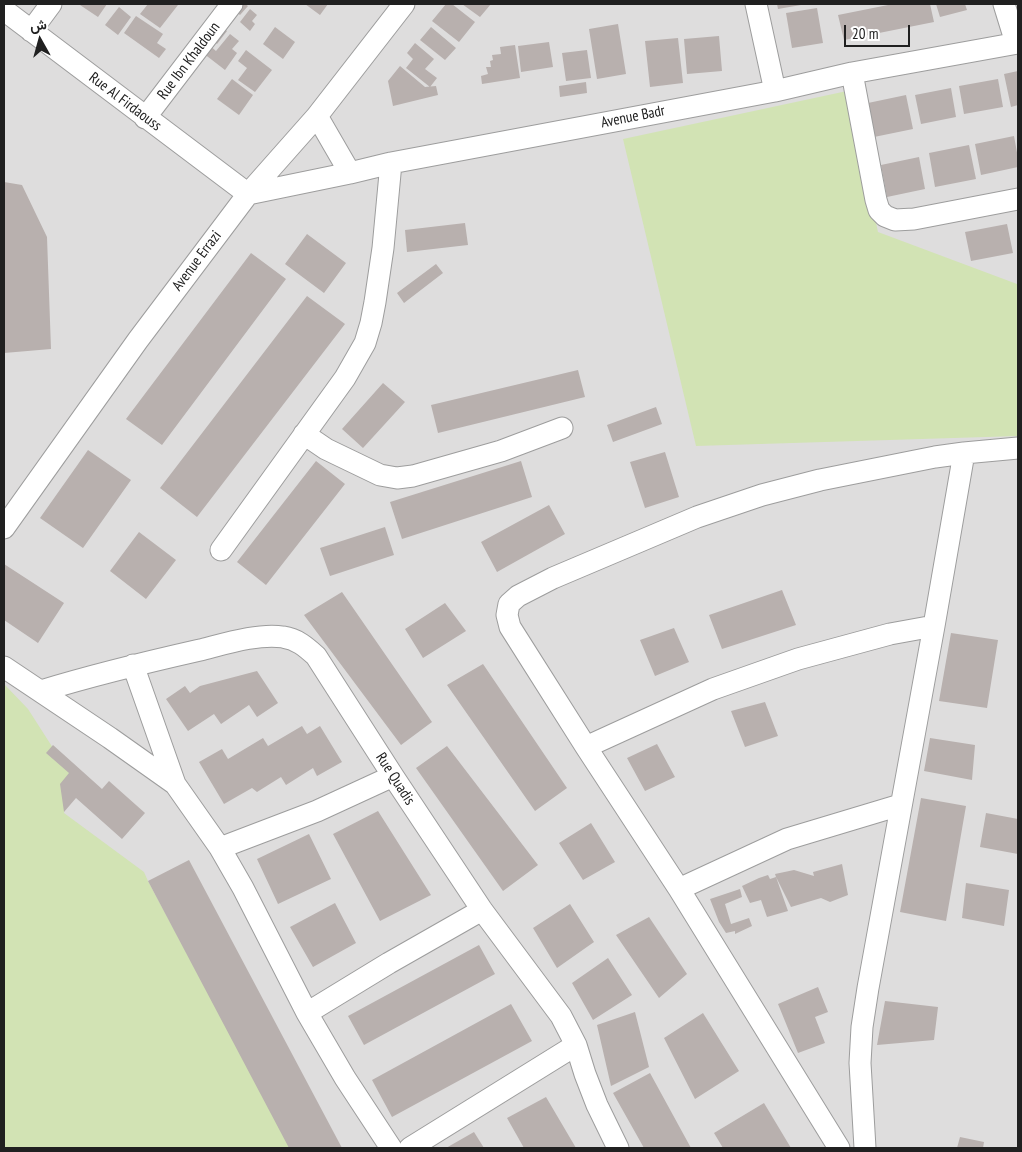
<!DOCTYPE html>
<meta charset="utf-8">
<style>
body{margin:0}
#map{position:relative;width:1022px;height:1152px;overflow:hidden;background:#efebe8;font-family:"PT Sans Narrow",Vazirmatn,sans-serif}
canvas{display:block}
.frame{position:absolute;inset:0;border:5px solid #202020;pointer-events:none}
.north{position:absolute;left:15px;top:15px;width:50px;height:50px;-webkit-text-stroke:4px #fff;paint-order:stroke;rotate:353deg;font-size:14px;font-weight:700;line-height:20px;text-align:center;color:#202020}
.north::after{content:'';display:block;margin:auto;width:18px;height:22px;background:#202020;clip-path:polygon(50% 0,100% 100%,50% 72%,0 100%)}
.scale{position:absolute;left:844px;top:25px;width:66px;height:22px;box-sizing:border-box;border:2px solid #202020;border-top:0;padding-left:6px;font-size:15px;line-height:18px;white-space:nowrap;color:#202020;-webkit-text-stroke:4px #fff;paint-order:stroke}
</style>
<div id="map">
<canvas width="1022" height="1152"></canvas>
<div class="frame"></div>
<div class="north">ش</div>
<div class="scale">20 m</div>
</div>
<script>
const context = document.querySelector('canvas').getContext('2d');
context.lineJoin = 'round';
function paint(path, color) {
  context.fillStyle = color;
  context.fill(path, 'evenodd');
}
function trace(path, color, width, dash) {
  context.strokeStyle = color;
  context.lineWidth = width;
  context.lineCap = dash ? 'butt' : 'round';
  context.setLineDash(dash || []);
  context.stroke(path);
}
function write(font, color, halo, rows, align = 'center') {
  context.font = font + ' "PT Sans Narrow",sans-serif';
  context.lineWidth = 4;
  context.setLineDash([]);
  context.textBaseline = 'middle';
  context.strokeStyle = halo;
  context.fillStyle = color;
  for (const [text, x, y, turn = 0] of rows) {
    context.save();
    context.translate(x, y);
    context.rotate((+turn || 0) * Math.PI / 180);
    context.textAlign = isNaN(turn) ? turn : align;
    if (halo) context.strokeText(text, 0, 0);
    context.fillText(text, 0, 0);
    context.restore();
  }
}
const residential = new Path2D(`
 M4,4H1018V1148H4Z`);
const grass = new Path2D(`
 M847,91L878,232L1017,284H1018V436L696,446L623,139Z
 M4,684L28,709L69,773L64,813L144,872L148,881L291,1148H4Z`);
const building = new Path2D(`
 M81,4H107L98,17L80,5Z
 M148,4H177L178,5L160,28L140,14Z
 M237,4H245L248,6L240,15L233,9Z
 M305,4H328L320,15Z
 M446,4H452L475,22L459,42L432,21Z
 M462,4H491L480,17Z
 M777,4H801V5L778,9Z
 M893,4H930L934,22L844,40L838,15Z
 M936,4H965L967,10L940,17Z
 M119,7L131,17L118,35L105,25Z
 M817,8L823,43L792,48L786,13Z
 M250,9L257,15L252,21L255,24L250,31L240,22Z
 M136,16L163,34L157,43L166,49L159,58L124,33Z
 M618,24L626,74L597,79L589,29Z
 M220,26L227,31L217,44L211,39Z
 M275,27L295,42L283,59L263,44Z
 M431,27L456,48L445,60L420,40Z
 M230,34L239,41L232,49L237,53L225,70L203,53L209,45L216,51Z
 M719,36L722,71L687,74L684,39Z
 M678,38L683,83L650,87L645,41Z
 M549,42L553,67L521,72L518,46Z
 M415,43L434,59L425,69L437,78L430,87L406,68L413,59L407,53Z
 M515,45L520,78L482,84L481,76L488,74L486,67H491L490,61L493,60L492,55L501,54L500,47Z
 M246,50L272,70L255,92L238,80L247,68L238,61Z
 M587,50L591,78L566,81L562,53Z
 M400,66L425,87L436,86L438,95L393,106L388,81Z
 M1018,71V105L1011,107L1004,74Z
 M232,79L253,95L239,115L217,99Z
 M998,79L1003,107L964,114L959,86Z
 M586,82L587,93L560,97L559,86Z
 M951,88L956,117L921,124L915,95Z
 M906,95L913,129L874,137L868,103Z
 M1014,136L1018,158V167L981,175L975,144Z
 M969,145L976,179L935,187L929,153Z
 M919,157L925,189L887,197L881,165Z
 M4,182L22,185L47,237L51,349L4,353Z
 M465,223L468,245L407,252L405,230Z
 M1007,224L1013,253L971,261L965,232Z
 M307,234L346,263L324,293L285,264Z
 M251,253L286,279L162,445L126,419Z
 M436,264L443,273L404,303L397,293Z
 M307,296L345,324L197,517L160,488Z
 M578,370L585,397L438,433L431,405Z
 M383,383L405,402L363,448L342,429Z
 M656,407L662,424L613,442L607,425Z
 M88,450L131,480L83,548L40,518Z
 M665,452L679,497L645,508L630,462Z
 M316,461L345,484L266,585L237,562Z
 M521,461L532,497L402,539L390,502Z
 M549,505L565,534L497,572L481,542Z
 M385,527L394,555L330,576L320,548Z
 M139,532L176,560L146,599L110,571Z
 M4,564L64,603L38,643L4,620Z
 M782,590L796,625L722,649L709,615Z
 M342,592L432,722L401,745L304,615Z
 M445,603L466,631L423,658L405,629Z
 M674,628L689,662L655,676L640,640Z
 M951,633L998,640L987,708L939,701Z
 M483,664L567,788L535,811L447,685Z
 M257,671L278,703L257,717L249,705L221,724L214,714L188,731L166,699L185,686L190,693L200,686Z
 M765,702L778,736L745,747L731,711Z
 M302,726L307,734L320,726L342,762L317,776L313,768L286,785L281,777L257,792L252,788L224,804L199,762L222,749L228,759L263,738L268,746Z
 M930,738L975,745L972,780L924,771Z
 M657,744L675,777L645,791L627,758Z
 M53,745L102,789L109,781L145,813L122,839L76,798L64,812L60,784L69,773L46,753Z
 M447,746L538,865L503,891L416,768Z
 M921,798L966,806L946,921L900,912Z
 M378,811L431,895L380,921L333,834Z
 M986,813L1018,819V854L980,847Z
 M591,823L615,862L583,880L559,843Z
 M309,834L331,879L278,904L257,859Z
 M189,860L342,1148H289L148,881Z
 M842,864L848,895L830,902L821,898L791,907L776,877L788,911L767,917L761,900L750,903L742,886L759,878L768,875L770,879L776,877L775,874L794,870L814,876L813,872Z
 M966,883L1009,890L1004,926L962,918Z
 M740,889L742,897L725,904L731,924L749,918L752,926L735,934V931L726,933L719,922L710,899Z
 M335,903L356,943L313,967L290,927Z
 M570,904L594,942L557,968L533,928Z
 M649,917L687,974L659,998L616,935Z
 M479,945L495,974L364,1045L348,1016Z
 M608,958L632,995L593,1020L572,983Z
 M818,987L828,1012L815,1017L825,1043L798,1053L778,1004Z
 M885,1001L938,1007L934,1040L877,1045Z
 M511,1004L532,1041L392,1117L372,1080Z
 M635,1012L649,1067L611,1086L597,1025Z
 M703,1013L739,1071L695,1099L664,1038Z
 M650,1073L691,1148H644L613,1093Z
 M546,1097L576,1148H524L507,1118Z
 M764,1103L791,1148H723L714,1133Z
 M474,1132L484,1148H446Z
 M960,1137L984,1142L983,1148H957Z`);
const minor = new Path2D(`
 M756,4L775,91
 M1004,4L1016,43
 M4,10L248,194L350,173L391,163L775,91L852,73L1018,43
 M31,31L51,4
 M852,73L876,200L879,210L885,216L895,220L914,219L1018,199
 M317,116L350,173
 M145,118L232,4
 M304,434L326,449L380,475L397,478L413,476L501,451L562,428
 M4,528L138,340L248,194L317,116L404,4
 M221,550L345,378L365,343L371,323L375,302L383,248L391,163
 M133,665L175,784L220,848L243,888L307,1013L345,1078L391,1148
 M4,667L110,738L175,784
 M41,691C93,675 147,662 200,650C224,644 259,633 283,637C297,639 306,647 316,656L393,776L482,910L561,1016L576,1045L585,1074L597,1105L618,1148
 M586,747L713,689L798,659L890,634L934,626
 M220,848L317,811L393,776
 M679,889L787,839L900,805
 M307,1013L389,963L482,910
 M410,1148L576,1045
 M839,1148L679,889L586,747L510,627L507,615L509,604L518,596L553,578L697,517L762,495L820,480L935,457L964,453L1018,448
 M865,1148L860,1063L862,1027L868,988L934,626L964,453`);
const streetNames = [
 ["Rue Ibn Khaldoun",189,61,-53],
 ["Rue Al Firdaouss",125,102,37],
 ["Avenue Badr",633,117,-11],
 ["Avenue Errazi",197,261,-53],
 ["Rue Quadis",395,779,57]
];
paint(residential, '#dedddd');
paint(grass, '#d2e3b4');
paint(building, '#b8b0ae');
trace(minor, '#9d9d9d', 23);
trace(minor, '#fff', 21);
write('15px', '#202020', '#fff', streetNames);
</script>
